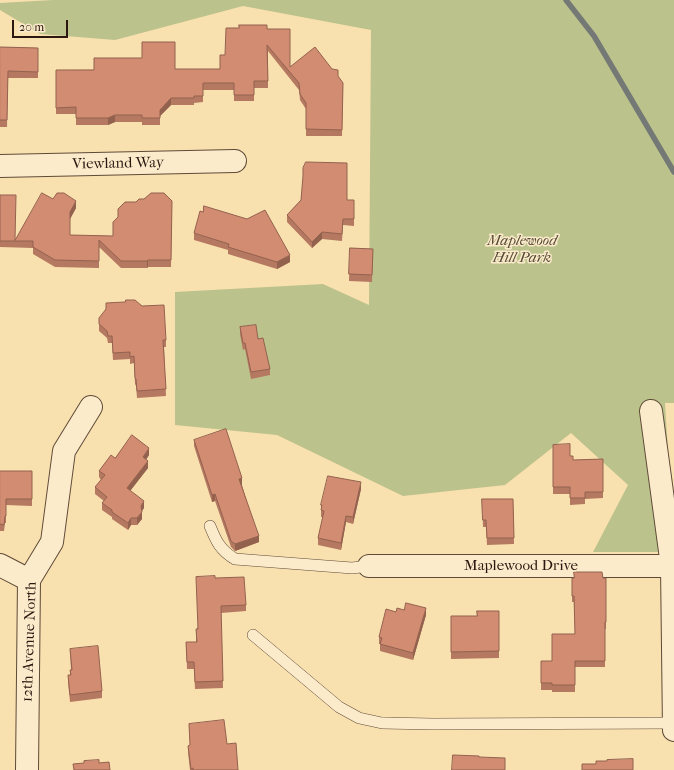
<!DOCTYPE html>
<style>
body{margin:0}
#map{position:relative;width:674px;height:770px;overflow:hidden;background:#f9e0af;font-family:"IM FELL French Canon",serif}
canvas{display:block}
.scale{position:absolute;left:12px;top:20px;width:56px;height:18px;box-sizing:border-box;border:2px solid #2c1811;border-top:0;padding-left:5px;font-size:12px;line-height:14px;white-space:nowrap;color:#2c1811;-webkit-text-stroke:3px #fbebcb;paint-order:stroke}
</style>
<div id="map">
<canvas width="674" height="770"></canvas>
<div class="scale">20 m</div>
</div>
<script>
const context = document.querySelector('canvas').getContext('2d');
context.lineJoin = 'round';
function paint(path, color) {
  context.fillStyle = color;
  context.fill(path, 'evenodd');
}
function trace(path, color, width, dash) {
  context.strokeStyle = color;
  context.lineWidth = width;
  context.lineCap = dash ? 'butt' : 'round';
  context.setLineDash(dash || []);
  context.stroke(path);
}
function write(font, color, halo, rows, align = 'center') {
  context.font = font + ' "IM FELL French Canon",serif';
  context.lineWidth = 3;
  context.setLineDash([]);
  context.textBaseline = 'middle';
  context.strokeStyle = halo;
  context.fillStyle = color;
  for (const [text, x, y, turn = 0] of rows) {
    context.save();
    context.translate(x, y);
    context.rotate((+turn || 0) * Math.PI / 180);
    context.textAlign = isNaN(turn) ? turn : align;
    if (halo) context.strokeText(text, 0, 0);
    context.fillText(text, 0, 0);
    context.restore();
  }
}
const green = new Path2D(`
 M53,0H674V403H665L674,552H593L628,485L571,433L505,485L403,496L277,435L175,425V292L323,284L369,305L371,30L243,6L115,40L40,34L0,10V3Z`);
const stream = new Path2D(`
 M566,0L594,36L674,172`);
const lane = new Path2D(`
 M210,526C216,541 220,550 235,559L352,568L369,566
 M253,635L339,707L359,718L382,723L433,724L674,723`);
const street = new Path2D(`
 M0,166L235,161
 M651,411L672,566L674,730
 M0,565L29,580
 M369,566H672
 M27,770L29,580L52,542L64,451L91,407`);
const wall = new Path2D(`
 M267,29L290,67L338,77L343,83L342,136H306V109L300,100L299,90L268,51V88H254V101H234V90H203V102L194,103V105H171L160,116V125H142V122H115L108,125H76V114H56V70L220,69L225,55Z
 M0,47L38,48V78H8L7,127H0Z
 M303,168L347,200H354V226L343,225L342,241L322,239L312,248L287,222V215L301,200L303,179Z
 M0,195L15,240L53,199L76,208L70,219V235L113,236L172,201L171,267H148L147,268H121L99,247V268L55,267L33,254V248L0,247Z
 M194,233L290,262L277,269L228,254V250L194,240Z
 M350,248L373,249L372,282L349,281Z
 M99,318L166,340V347H164L166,396L137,398L136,386L135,384L134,363L130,364V359L113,360L112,343H108L107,338L99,331Z
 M240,327L258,339L270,369V375L251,379L245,349L243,350L240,334Z
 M194,440L242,485L259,542L235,551L231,547L215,501L212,502L194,446Z
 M553,445L570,456L573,460L603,459V498L585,499V504L570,505V494H553Z
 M149,455L146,460L148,468L130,491L144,508L142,511V519L137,525H131L128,530L112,519V517L102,510V503L104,501L95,494V487L101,480L99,477V471L115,458Z
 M0,471H32V506L6,505V523H5L4,531H0Z
 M361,489L353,524L346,522L341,550L318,545V538L323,517H321V505Z
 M482,499H513L514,544L487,545L486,527H483Z
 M215,578L246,605V611L221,613L223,688L195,689L194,669H187L186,642H196V629H197Z
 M572,578H606V629H605V667H575V692H552V690H541V661H552L575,634L574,602H572Z
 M499,611V658L451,659V616H477Z
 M396,612L426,615L413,660L380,651V644H379V637Z
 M70,649L102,691V698L70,702L68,682V675H70V670H71Z
 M189,724L227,744L238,770H190L188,752V746L190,745Z`);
const shadedWall = new Path2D(`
 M171,98V105L160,116V110Z
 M115,115V122L108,125V118Z
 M76,201V208L70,219V212Z
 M322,232V239L312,248V242Z
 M290,255V262L277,269V262Z
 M148,260V267L147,268V261Z
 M149,448V455L143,464V457Z
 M148,461V468L127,495V488Z
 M242,478V485L239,486V479Z
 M361,482V489L353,524V517Z
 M215,494V501L212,502V495Z
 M144,501V508L141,512V506Z
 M142,512V519L137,525V518Z
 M346,516V522L341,550V543Z
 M131,518V525L128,530V523Z
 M259,536V542L235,551V544Z
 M426,608V615L413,660V653Z`);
const building = new Path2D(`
 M239,25H267V29H290V67L315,47L332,69L338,70V76L343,83L342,130L306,129V103L300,94L299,83L267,45L268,81H254V95H234V83H203V96H194V98H171L160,110V118H142V115H115L108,118H76V107L56,108V70H94V58H142V42H175V69H220V55H225L226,28H239Z
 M0,47L38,48V72L8,71L7,120H0Z
 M306,162L347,163V200H354V219H343L342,234L322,232L312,242L287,215L301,200L303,176V168Z
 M42,193L53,199L57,193H64L76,201L70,212V235L113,236V222L118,217V209L125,202H136L139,199H144L151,193H164L172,201L171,260H148L147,261H121L99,240V261L55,260L33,247V241H0V195H16L15,240Z
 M204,206L247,219L265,210L290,255L277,262L228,247L229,244L194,233L200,211L203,212Z
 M350,248L373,249L372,275L349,274Z
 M126,300H135L142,306L164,305L166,340H163L166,389L137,391L136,379L135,378L134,356L130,357V352L113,353L112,336H108L107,331L99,324V318L106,309V303L125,302Z
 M256,325L258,339L263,338L270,369L251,372L245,343H243L240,327Z
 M226,429L242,478L239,479L259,536L235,544L231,541L215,494L212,495L194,440Z
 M132,435L149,448L143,457L148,461L127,488L144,501L141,506L142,512L137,518H131L128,523L112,512V510L102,503L107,497L95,487L105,475L99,471L111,455L115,458Z
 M570,444V456H573V460L603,459V492H585V498H570V487H553V445Z
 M0,471H32V499H6V516H5L4,525L0,524Z
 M328,476L361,482L353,517L346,516L341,543L318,538L324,511L321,510L322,505H321Z
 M482,499H513L514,538H487L486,520H483Z
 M574,572H602L603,578H606V622H605V661H575V685H552V683H541V661H552V634H575L574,596H572V578H574Z
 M215,576V578L244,577L246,605L221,606L223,681L195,682L194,662H187L186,642H197L196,629H198L196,577Z
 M406,603L426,608L413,653L380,644L382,638L379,637L386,609L396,612L397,608L404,610Z
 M477,611H499V651L451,652V616H477Z
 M98,646L102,691L70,695L68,675H71L70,670H72L70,649Z
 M224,720L227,744L236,743L238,770H193V768L191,769L188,746L190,745L189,724Z
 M453,755L479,756V757L505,758V770H452Z
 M633,759V770H582V764H596V761H607V760Z
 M99,760V763L109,762L110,770H74L73,764L84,763V761Z`);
const streetNames = [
 ["Viewland Way",118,164,-1],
 ["Maplewood Drive",521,566],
 ["12th Avenue North",30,642,-88]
];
const parkNames = [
 ["Maplewood",522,241],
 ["Hill Park",522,258]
];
paint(green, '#bcc28c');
trace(stream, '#747975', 5.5);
trace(lane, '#5f4a38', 12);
trace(street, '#5f4a38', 24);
trace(lane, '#fbebcb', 11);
trace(street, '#fbebcb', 22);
paint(wall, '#b57861');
paint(shadedWall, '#93624f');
paint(building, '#d28c71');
trace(building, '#93624f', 1);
write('15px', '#2c1811', '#fbebcb', streetNames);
write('italic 15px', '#574b36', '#fbebcb', parkNames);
</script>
